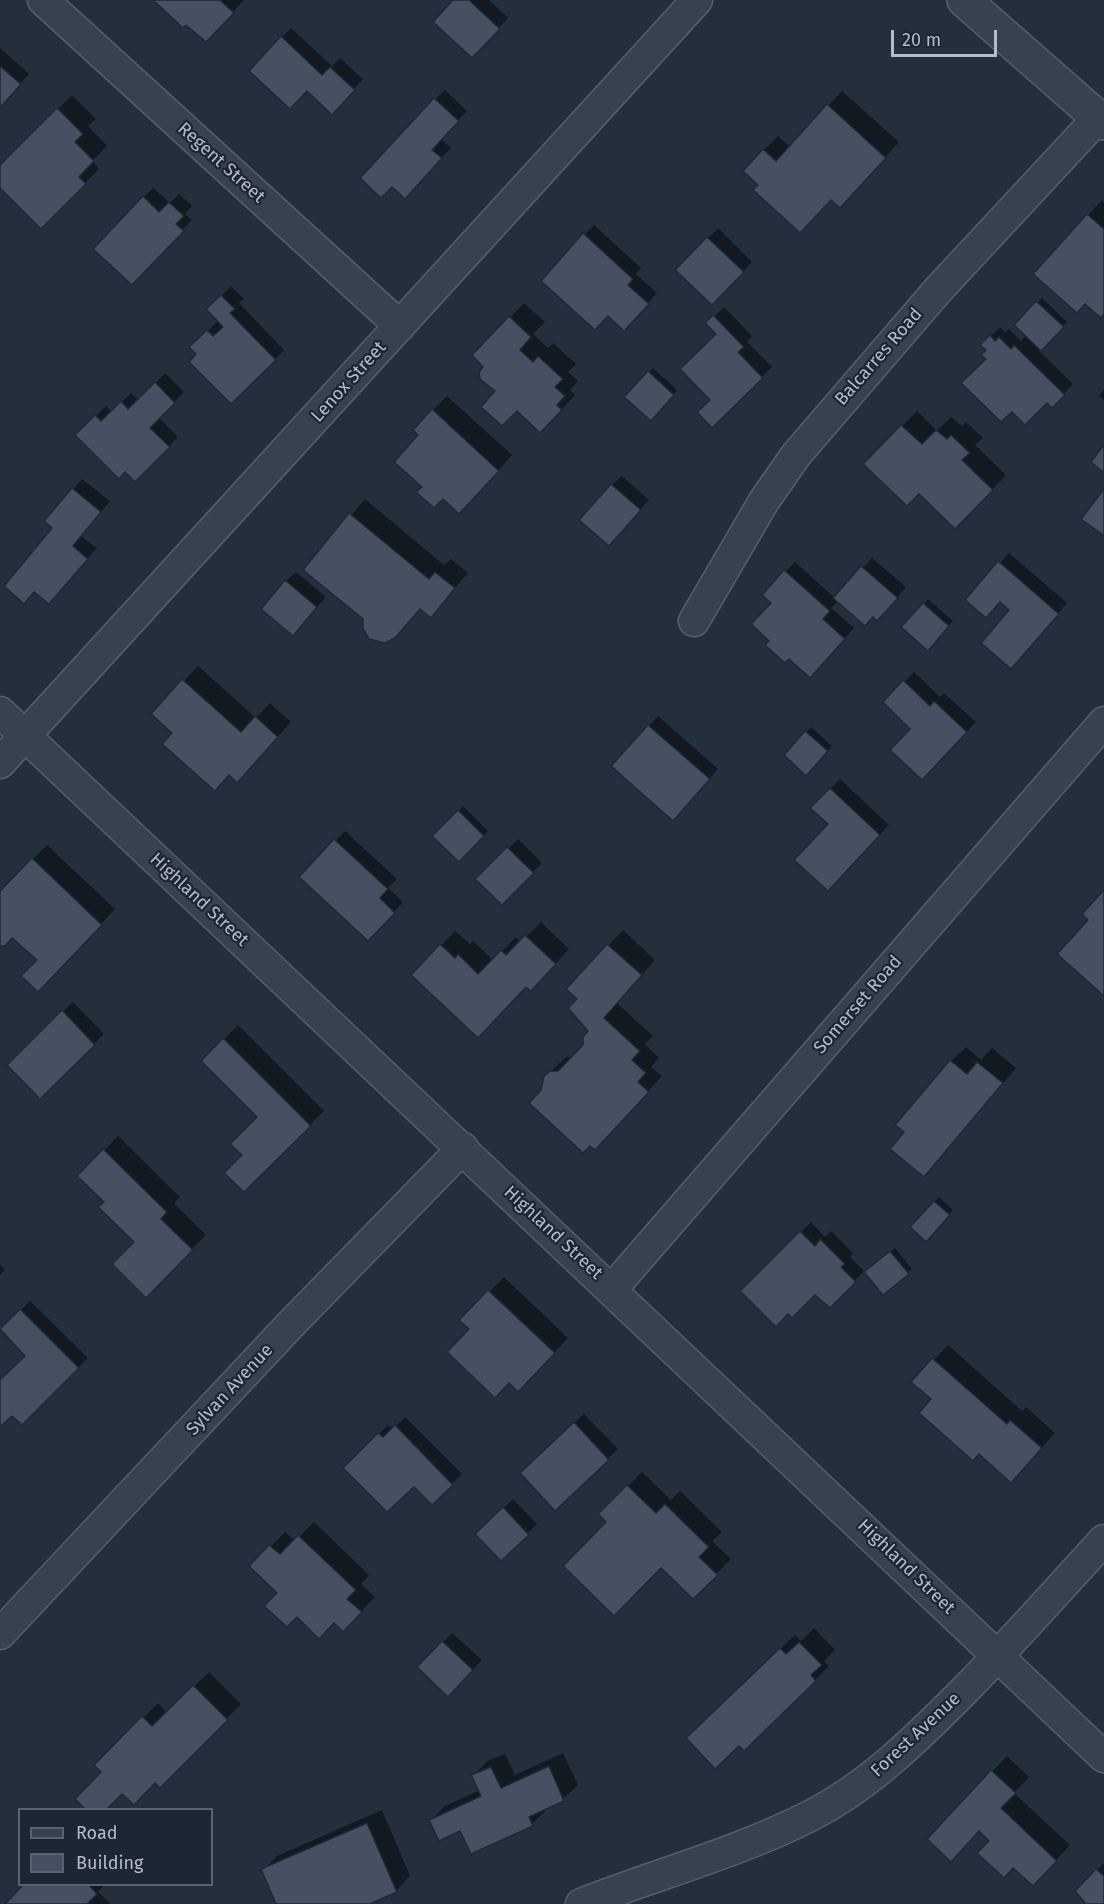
<!DOCTYPE html>
<style>
body{margin:0}
#map{position:relative;width:1104px;height:1904px;overflow:hidden;background:#242f3e;font-family:"Fira Sans",sans-serif}
canvas{display:block}
.legend{position:absolute;left:18px;top:1808px;width:195px;height:78px;box-sizing:border-box;background:#1d2633;border:2px solid #59626f;margin:0;padding:8px 10px;list-style:none;font-size:18px;color:#b4bcc9}
.legend li{display:flex;align-items:center;gap:12px;height:30px}
.legend b{width:30px;border:2px solid #59626f}
.scale{position:absolute;left:891px;top:30px;width:106px;height:27px;box-sizing:border-box;border:3px solid #b4bcc9;border-top:0;padding-left:8px;font-size:18px;line-height:21px;white-space:nowrap;color:#b4bcc9;-webkit-text-stroke:4px #1d2633;paint-order:stroke}
</style>
<div id="map">
<canvas width="1104" height="1904"></canvas>
<ul class="legend">
<li><b style="height:8px;background:#38414e"></b>Road</li>
<li><b style="height:16px;background:#455162"></b>Building</li>
</ul>
<div class="scale">20 m</div>
</div>
<script>
const context = document.querySelector('canvas').getContext('2d');
context.lineJoin = 'round';
function paint(path, color) {
  context.fillStyle = color;
  context.fill(path, 'evenodd');
}
function trace(path, color, width, dash) {
  context.strokeStyle = color;
  context.lineWidth = width;
  context.lineCap = dash ? 'butt' : 'round';
  context.setLineDash(dash || []);
  context.stroke(path);
}
function write(font, color, halo, rows, align = 'center') {
  context.font = font + ' "Fira Sans",sans-serif';
  context.lineWidth = 4.5;
  context.setLineDash([]);
  context.textBaseline = 'middle';
  context.strokeStyle = halo;
  context.fillStyle = color;
  for (const [text, x, y, turn = 0] of rows) {
    context.save();
    context.translate(x, y);
    context.rotate((+turn || 0) * Math.PI / 180);
    context.textAlign = isNaN(turn) ? turn : align;
    if (halo) context.strokeText(text, 0, 0);
    context.fillText(text, 0, 0);
    context.restore();
  }
}
const shadow = new Path2D(`
 M155,0H244L220,26Z
 M455,0H489L508,18L472,56Z
 M291,28L332,66L340,58L363,79L342,103L282,37Z
 M0,48L29,74L0,107Z
 M445,90L467,111L441,139L451,148L414,187L435,99Z
 M842,91L899,142L854,192L831,198L760,185L764,150L778,136L790,147Z
 M72,95L96,119L88,126L107,146L92,161L99,169L41,227L0,186V167Z
 M153,188L170,203L179,194L192,206L185,214L192,220L132,283L144,197Z
 M1102,200L1104,202V312L1035,274Z
 M594,225L641,268L636,274L657,293L633,320L584,235Z
 M718,228L752,262L712,303L677,270Z
 M231,286L244,299L239,303L284,350L231,402L191,347L219,320L208,309Z
 M1042,298L1067,322L1039,351L1073,384L1052,406L988,359V350L982,345L1000,327L1005,332L1009,329L1021,341L1026,335L1016,325Z
 M524,303L545,322L533,334L548,348L553,343L576,364L568,372L578,381L570,390L575,395L555,417L497,391L485,367L475,355Z
 M724,307L752,336L747,342L772,367L712,426L718,334L707,323Z
 M653,368L677,390L651,419L626,397Z
 M165,373L184,392L159,418L178,437L135,480L77,435L106,406L112,412L131,393L139,400Z
 M1104,390V400L1099,396Z
 M447,396L512,455L474,498L424,486L420,435L433,410Z
 M917,411L937,431L951,417L962,426L966,422L983,438L975,445L1006,475L970,513L919,492L866,464Z
 M622,476L649,500L618,534L612,485Z
 M82,479L110,501L81,536L97,548L58,592L35,590L54,528L46,521Z
 M365,499L444,565L451,559L468,573L430,616L421,608L390,640L377,641L370,638L365,618L305,570Z
 M1009,553L1067,603L1020,658L1011,610L1000,601L967,600Z
 M872,558L906,587L887,610L873,616L838,601L831,608L854,628L819,666L771,641L773,603L785,572L795,562L835,598Z
 M296,572L326,597L302,624L286,581Z
 M928,599L953,621L932,644L903,627Z
 M198,666L256,718L270,703L291,722L251,767L174,733L153,714Z
 M914,672L940,697L944,693L976,722L922,778L912,729L885,702Z
 M658,716L718,769L682,809L649,726Z
 M811,727L832,746L806,774L786,755Z
 M840,779L889,825L837,879L830,824L813,808Z
 M463,806L488,831L459,860L434,836Z
 M345,831L397,879L388,888L403,902L378,930L302,877Z
 M518,839L542,863L502,903L478,879Z
 M47,845L115,909L52,976L13,936L0,945V893Z
 M541,922L569,949L545,975L527,985L413,975L455,931L470,944L473,941L493,960L516,937L521,942Z
 M623,930L655,960L617,1003L653,1036L645,1044L659,1058L651,1067L662,1076L609,1134L543,1090L545,1077L566,1057H573L584,1045L590,1031L579,999L568,989Z
 M73,1002L104,1034L40,1097L9,1065Z
 M238,1025L324,1111L244,1190V1155L259,1117L203,1061Z
 M966,1047L981,1060L992,1048L1016,1068L938,1160L906,1132L951,1061Z
 M118,1136L180,1197L174,1203L206,1235L146,1295L136,1242L106,1202L80,1176Z
 M939,1197L953,1210L926,1240L912,1227Z
 M811,1222L825,1237L831,1231L853,1253L850,1257L864,1271L830,1306L815,1293L743,1291Z
 M895,1248L912,1269L908,1273L870,1268Z
 M0,1264L5,1270L0,1275Z
 M504,1277L568,1338L532,1376L461,1320Z
 M30,1301L88,1358L22,1423L12,1414L0,1425V1382L27,1356L1,1330Z
 M948,1345L1022,1411L1026,1407L1055,1433L1011,1481L913,1382Z
 M584,1414L618,1449L555,1509L531,1463Z
 M405,1417L462,1474L432,1503L414,1485L345,1468L388,1425L393,1429Z
 M642,1472L671,1500L680,1491L722,1532L712,1541L731,1559L693,1597L662,1566L600,1514Z
 M513,1499L537,1524L501,1559L477,1534Z
 M314,1522L369,1575L361,1584L375,1597L343,1630L334,1621L279,1593L251,1566L285,1532L295,1541Z
 M814,1628L835,1650L824,1661L829,1666L815,1680L702,1724L795,1635L801,1641Z
 M452,1633L482,1660L448,1695L419,1667Z
 M209,1672L241,1704L160,1786L155,1781L103,1772L96,1765L158,1703L167,1713Z
 M563,1753L578,1785L563,1799L545,1808L546,1810L532,1824L461,1829L431,1820L445,1806L480,1790L473,1776L487,1761L505,1754L515,1775Z
 M1007,1756L1029,1777L1014,1793L1070,1845L1047,1870L991,1841L980,1830L929,1839Z
 M382,1810L410,1876L396,1891L366,1904H278L263,1870L277,1856Z
 M1104,1863V1904H1088L1077,1891Z
 M26,1884H105L98,1892L111,1904H7Z`);
const building = new Path2D(`
 M153,0H220L234,13L206,42L186,25L183,28Z
 M453,0H469L500,29L472,58L433,22Z
 M281,36L322,75L330,67L355,90L332,115L307,91L290,109L249,71Z
 M0,66L21,84L0,108Z
 M434,98L459,121L432,150L442,158L405,199L392,187L381,198L360,178Z
 M827,104L886,158L840,208L831,200L800,233L753,190L758,185L743,171L763,149L776,161Z
 M57,108L83,134L75,142L94,161L79,177L86,184L41,229L0,188V165Z
 M143,196L159,212L169,202L184,216L176,224L184,231L132,285L93,249Z
 M1087,214L1104,229V314L1101,318L1085,304L1077,313L1033,274Z
 M583,233L633,279L628,285L649,304L624,331L608,316L595,330L541,281Z
 M707,237L744,272L712,305L675,270Z
 M221,295L235,309L230,313L276,360L231,404L189,362L196,354L189,347L207,330L213,336L223,327L206,309Z
 M1036,301L1064,327L1041,351L1014,325Z
 M713,315L744,347L738,352L763,378L712,428L697,412L710,400L680,369L716,334L705,323Z
 M509,316L531,337L520,350L533,362L538,356L563,379L555,387L565,396L557,405L562,410L540,433L517,411L502,426L481,407L495,391L480,379L479,372L483,367L472,355Z
 M990,335L995,341L999,337L1011,349L1014,345L1065,395L1052,408L1047,403L1025,425L1012,412L1001,422L961,383L986,359L981,355L986,350L980,345Z
 M648,371L674,395L651,421L624,397Z
 M155,382L175,403L150,428L170,447L135,482L125,472L119,479L75,435L95,415L101,421L121,401L128,409Z
 M432,409L499,471L459,514L443,499L434,508L416,492L422,487L394,462L418,435L413,430Z
 M901,425L922,444L936,430L947,439L951,435L970,453L962,460L993,490L955,529L919,494L907,506L863,464Z
 M1104,445V473L1091,462Z
 M611,484L641,510L609,546L579,520Z
 M72,488L101,512L73,546L88,559L49,604L34,592L24,604L4,586L52,528L44,521Z
 M1104,489V536L1081,519Z
 M349,513L429,579L435,572L455,588L431,618L420,609L395,638L385,643L369,639L363,629V619L303,570Z
 M998,561L1059,614L1011,669L981,643L1009,610L1000,602L986,618L965,600Z
 M861,566L898,598L877,621L873,617L865,626L833,598Z
 M784,570L830,611L823,619L845,639L810,678L789,659L785,663L765,645L769,641L751,624L771,603L762,595Z
 M285,580L317,607L293,636L261,609Z
 M923,603L949,626L928,651L901,627Z
 M182,679L241,732L255,716L278,737L237,783L229,775L215,791L162,744L172,733L151,714Z
 M903,680L930,706L934,701L967,732L922,780L890,750L910,729L883,702Z
 M648,725L710,779L673,821L611,766Z
 M805,731L828,751L806,776L784,755Z
 M830,788L880,835L828,891L794,860L828,824L810,808Z
 M458,810L484,836L459,862L432,836Z
 M334,839L388,889L380,898L395,913L368,941L299,877Z
 M507,847L534,873L502,905L475,879Z
 M32,858L102,925L38,992L21,976L37,960L12,938L5,946H0V891Z
 M1104,890V996L1057,954L1088,920L1082,914Z
 M525,935L556,964L531,991L526,987L478,1038L411,975L440,944L455,958L458,954L478,974L501,950L506,955Z
 M607,944L642,975L604,1018L640,1051L632,1060L646,1073L638,1082L649,1092L595,1150L590,1146L583,1153L529,1103L541,1090L544,1076L550,1071H558L583,1045V1037L588,1031L568,1008L577,999L566,989Z
 M62,1010L95,1045L40,1099L7,1065Z
 M223,1038L311,1126L244,1192L224,1173L242,1155L230,1144L257,1117L201,1061Z
 M950,1060L967,1074L977,1062L1003,1083L924,1177L890,1149L904,1132L895,1125Z
 M103,1149L167,1212L161,1219L193,1250L146,1298L112,1264L134,1242L98,1207L104,1202L77,1176Z
 M934,1201L950,1215L926,1242L910,1227Z
 M800,1231L815,1246L820,1239L845,1264L841,1267L856,1282L830,1308L815,1295L792,1318L788,1314L776,1327L740,1291Z
 M890,1251L909,1274L883,1295L864,1272Z
 M488,1290L555,1353L518,1392L509,1383L495,1398L447,1352L469,1329L459,1320Z
 M20,1309L79,1368L22,1425L12,1416L0,1427V1380L25,1356L0,1329Z
 M932,1358L1007,1424L1010,1420L1042,1448L1011,1483L979,1454L973,1461L919,1413L931,1399L911,1382Z
 M574,1422L609,1460L555,1511L520,1473Z
 M395,1425L453,1485L432,1505L414,1487L387,1512L343,1468L378,1433L383,1437Z
 M627,1485L656,1513L665,1504L709,1547L699,1557L718,1575L693,1599L661,1568L614,1616L563,1566L606,1522L598,1514Z
 M503,1507L529,1535L501,1561L475,1534Z
 M298,1535L356,1590L347,1599L362,1612L343,1632L334,1623L319,1639L297,1617L287,1627L264,1606L277,1593L249,1566L269,1545L280,1554Z
 M442,1641L473,1670L448,1697L417,1667Z
 M799,1642L822,1665L811,1675L816,1681L744,1751L739,1746L715,1769L686,1738L780,1648L786,1654Z
 M193,1685L228,1720L160,1788L155,1783L134,1805L122,1794L106,1810H86L75,1799L101,1772L94,1765L142,1716L152,1726Z
 M549,1766L564,1801L529,1817L533,1826L471,1854L460,1831L439,1841L429,1820L481,1796L471,1775L491,1767L501,1788Z
 M991,1770L1016,1793L1001,1808L1057,1861L1033,1886L1013,1868L1004,1878L977,1853L989,1841L979,1831L951,1862L927,1839Z
 M367,1823L397,1892L370,1904H276L261,1869Z
 M1096,1869L1104,1876V1904H1086L1075,1891Z
 M24,1884H88L97,1894L87,1904H5Z`);
const minor = new Path2D(`
 M43,0L400,326
 M694,621L764,501L796,455L938,290L1098,118
 M0,712L1104,1757
 M0,763L697,0
 M612,1289L1104,722
 M0,1634L292,1323L463,1148
 M581,1904C657,1874 737,1853 810,1816C869,1786 916,1739 962,1693C1011,1643 1057,1591 1104,1540`);
const tertiary = new Path2D(`
 M964,0L1104,123`);
const streetNames = [
 ["Regent Street",221,163,42],
 ["Balcarres Road",879,357,-49],
 ["Lenox Street",349,382,-48],
 ["Highland Street",199,900,43],
 ["Somerset Road",858,1005,-49],
 ["Highland Street",553,1233,43],
 ["Sylvan Avenue",230,1390,-47],
 ["Highland Street",906,1567,44],
 ["Forest Avenue",916,1735,-43]
];
paint(shadow, '#0007');
paint(building, '#455162');
trace(building, '#1f2835', 1.5);
trace(minor, '#565f6c', 33);
trace(tertiary, '#565f6c', 36);
trace(minor, '#38414e', 30);
trace(tertiary, '#38414e', 33);
write('18px', '#b4bcc9', '#1d2633', streetNames);
</script>
